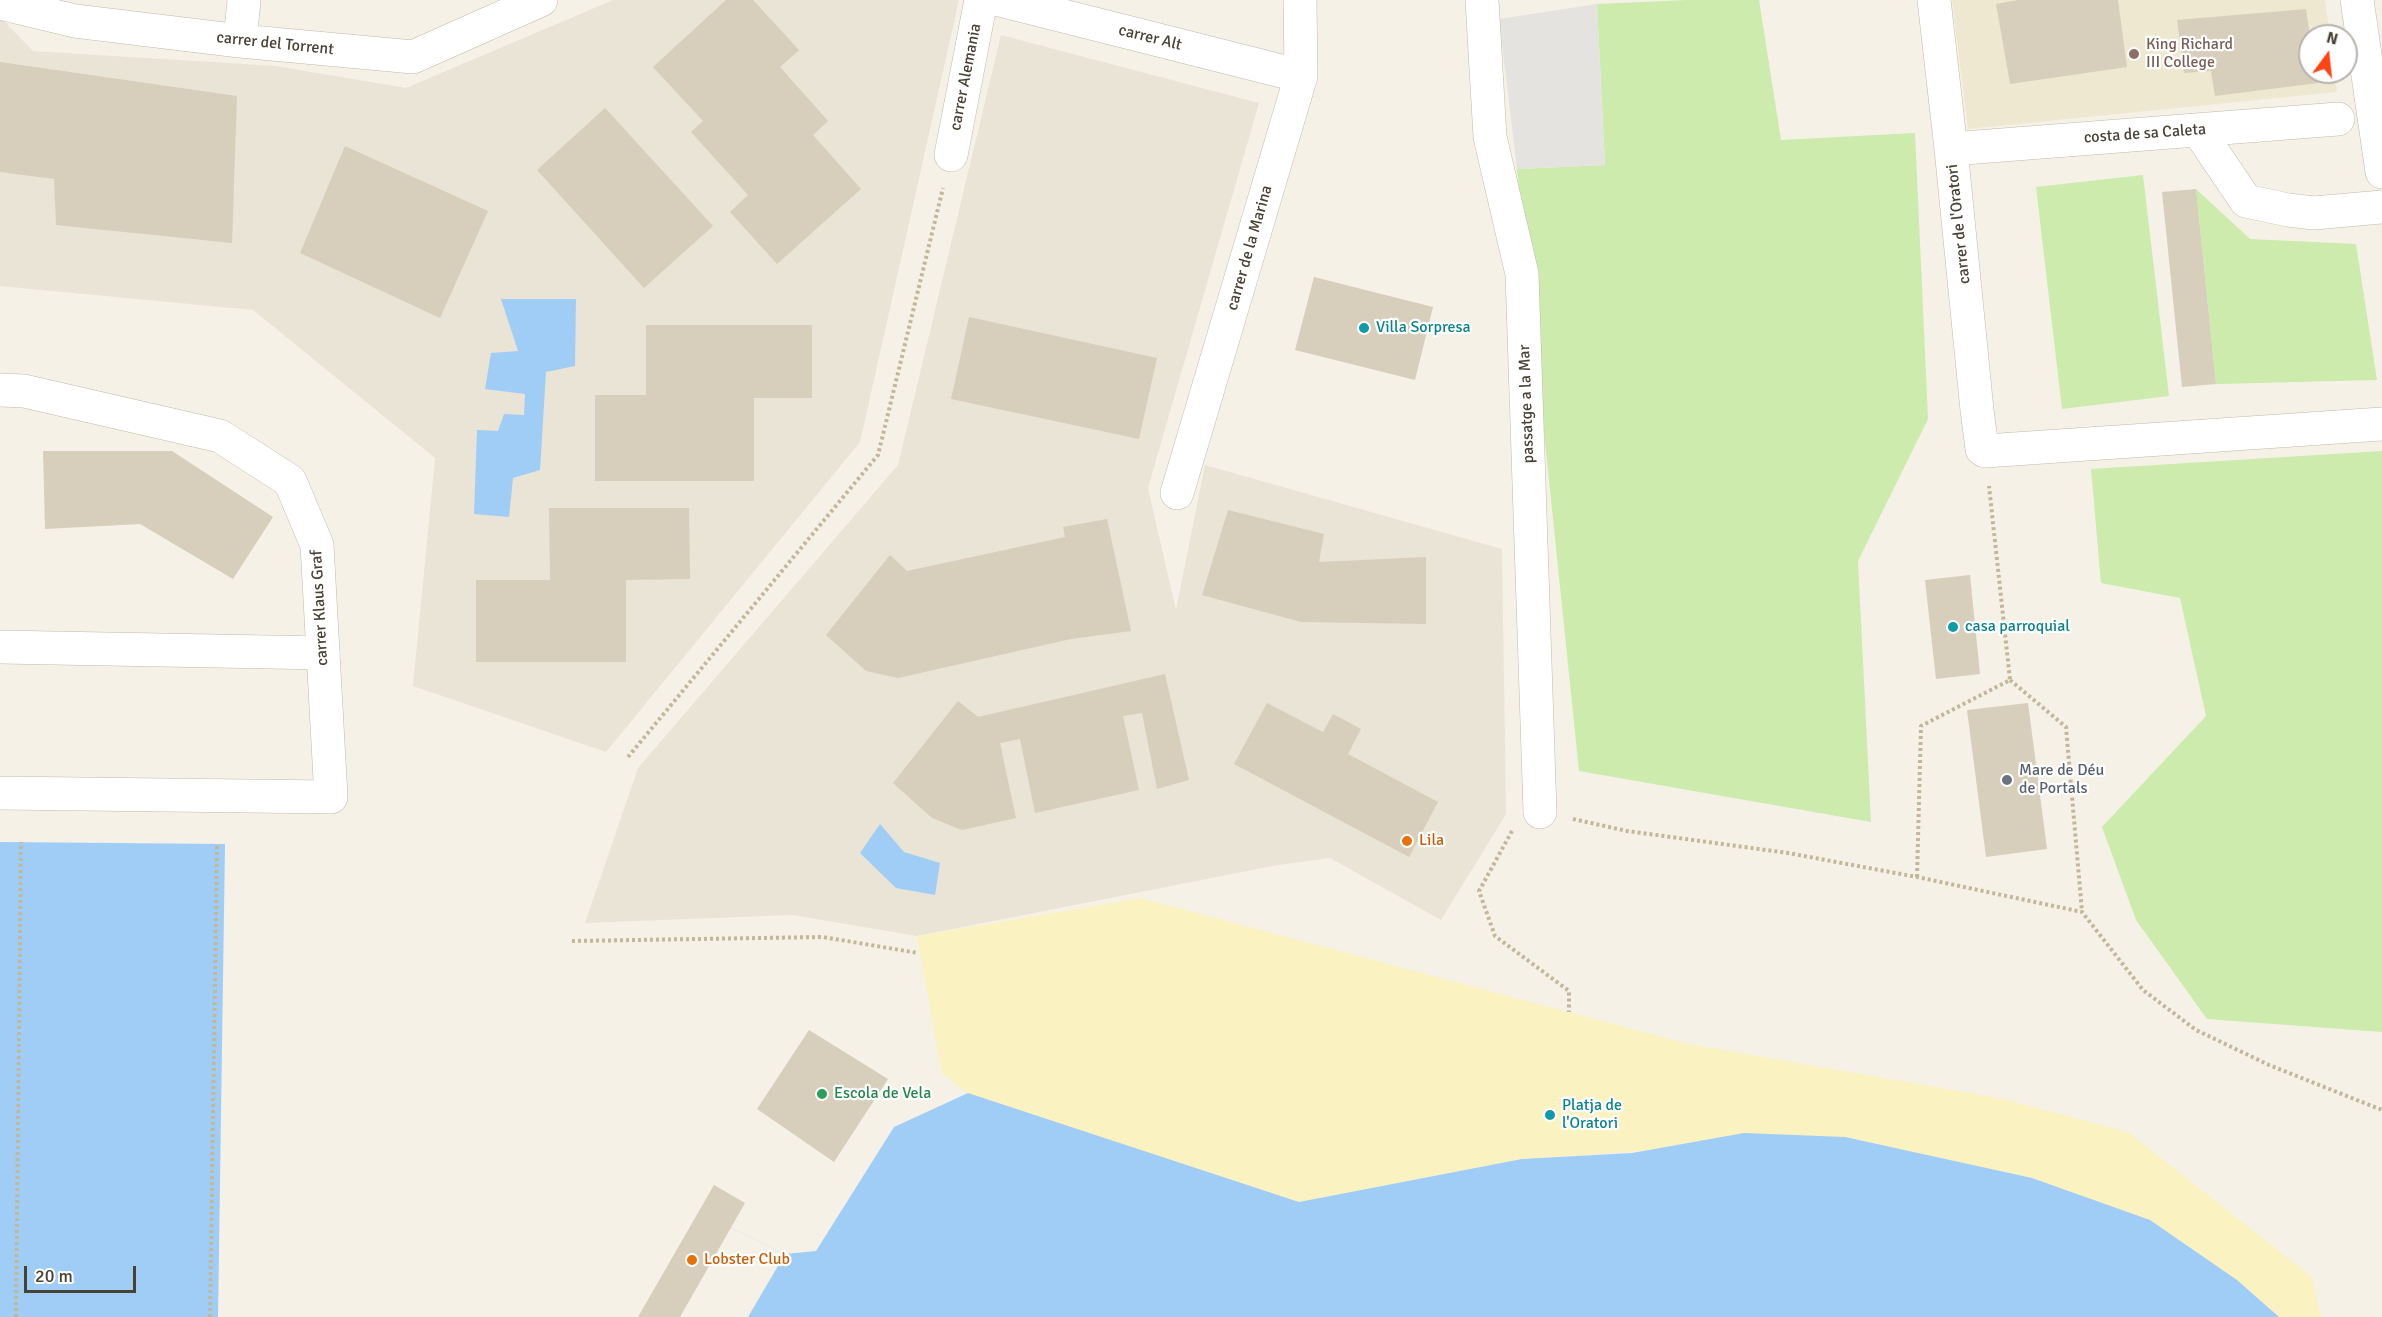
<!DOCTYPE html>
<meta charset="utf-8">
<style>
body{margin:0}
#map{position:relative;width:2382px;height:1317px;overflow:hidden;background:#f5f1e7;font-family:Signika,sans-serif}
canvas{display:block}
.north{position:absolute;left:2298px;top:24px;width:60px;height:60px;box-sizing:border-box;background:#fff;border:2px solid #b6b3ae;border-radius:50%;rotate:15deg;font-size:16px;font-weight:700;line-height:24px;text-align:center;color:#484235}
.north::after{content:'';display:block;margin:auto;width:21px;height:27px;background:#ff4414;clip-path:polygon(50% 0,100% 100%,50% 72%,0 100%)}
.scale{position:absolute;left:24px;top:1266px;width:112px;height:27px;box-sizing:border-box;border:3px solid #484235;border-top:0;padding-left:8px;font-size:18px;line-height:21px;white-space:nowrap;color:#484235;-webkit-text-stroke:4px #fff;paint-order:stroke}
</style>
<div id="map">
<canvas width="2382" height="1317"></canvas>
<div class="north">N</div>
<div class="scale">20 m</div>
</div>
<script>
const context = document.querySelector('canvas').getContext('2d');
context.lineJoin = 'round';
function paint(path, color) {
  context.fillStyle = color;
  context.fill(path, 'evenodd');
}
function trace(path, color, width, dash) {
  context.strokeStyle = color;
  context.lineWidth = width;
  context.lineCap = dash ? 'butt' : 'round';
  context.setLineDash(dash || []);
  context.stroke(path);
}
function write(font, color, halo, rows, align = 'center') {
  context.font = font + ' Signika,sans-serif';
  context.lineWidth = 4.5;
  context.setLineDash([]);
  context.textBaseline = 'middle';
  context.strokeStyle = halo;
  context.fillStyle = color;
  for (const [text, x, y, turn = 0] of rows) {
    context.save();
    context.translate(x, y);
    context.rotate((+turn || 0) * Math.PI / 180);
    context.textAlign = isNaN(turn) ? turn : align;
    if (halo) context.strokeText(text, 0, 0);
    context.fillText(text, 0, 0);
    context.restore();
  }
}
const residential = new Path2D(`
 M613,0H959L860,442L606,752L413,686L435,458L253,310L0,286V17L33,51L276,66L406,88Z
 M1001,35L1259,103L1148,488L1176,610L1205,465L1502,549L1506,814L1441,920L1330,858L1278,865L917,936L792,915L585,923L638,768L898,465Z`);
const education = new Path2D(`
 M1952,0H2325L2330,36H2310V72H2334L2337,92L1968,129Z`);
const green = new Path2D(`
 M1687,0H1759L1781,140L1915,133L1928,419L1858,561L1871,822L1579,771L1517,169L1605,165L1597,4Z
 M2143,175L2169,396L2062,409L2036,187Z
 M2196,189L2250,239L2356,244L2377,380L2216,384Z
 M2382,451V1032L2207,1019L2136,920L2102,827L2206,716L2180,598L2101,583L2091,469Z`);
const sand = new Path2D(`
 M1141,898L1689,1044L2000,1098L2128,1132L2312,1277L2321,1317H2279L2237,1280L2150,1220L2032,1178L1845,1137L1522,1159L1299,1202L968,1093L942,1074L917,936Z`);
const parking = new Path2D(`
 M1597,4L1605,165L1517,169L1499,19Z`);
const water = new Path2D(`
 M501,299H576L575,366L546,372L540,470L513,478L509,517L474,514L477,430L498,431L504,414L524,415L525,394L485,389L491,353L518,351Z
 M880,824L904,852L940,863L935,895L896,888L860,853Z
 M0,842L225,844L218,1317H0Z
 M968,1093L1299,1202L1522,1159L1632,1153L1744,1133L1845,1137L2032,1178L2150,1220L2237,1280L2279,1317H671L722,1223L785,1254L816,1251L894,1127Z`);
const pier = new Path2D(`
 M722,1223L785,1254L748,1317H671Z`);
const building = new Path2D(`
 M726,0H753L799,50L780,67L828,121L813,135L861,189L777,264L730,212L748,195L691,132L703,121L653,67Z
 M2018,0H2118L2127,67L2010,84L1996,4Z
 M2306,9L2310,36V72H2316L2318,83L2215,96L2211,71L2184,73L2177,20Z
 M0,62L237,96L232,243L56,225L54,179L0,172Z
 M605,108L713,226L644,288L537,170Z
 M345,146L488,211L440,318L300,253Z
 M2196,189L2216,384L2182,387L2162,192Z
 M1314,277L1433,307L1415,380L1295,350Z
 M969,317L1157,358L1139,439L951,399Z
 M646,325H812V398H754V481H595V395H646Z
 M43,451H172L273,517L233,579L140,524L45,529Z
 M549,508H689L690,579L626,580V662H476V580H550Z
 M1228,510L1324,534L1319,562L1426,557V624L1301,622L1202,595Z
 M1107,519L1131,631L1071,639L898,678L866,671L826,635L890,555L907,571L1065,537L1063,527Z
 M1970,575L1980,674L1936,679L1925,580Z
 M1165,674L1189,780L1157,789L1142,713L1123,716L1139,790L1035,813L1020,739L1000,743L1016,818L962,830L932,818L893,783L958,701L978,717Z
 M1267,703L1323,732L1333,714L1361,729L1348,754L1438,802L1409,857L1234,764Z
 M2028,703L2047,849L1986,857L1967,710Z
 M809,1030L888,1079L834,1162L757,1109Z
 M714,1185L745,1203L680,1317H638Z`);
const path = new Path2D(`
 M2010,680L2066,727L2082,912
 M628,757L878,455L943,188
 M1573,819L1627,831L1788,853L1917,877L2082,912L2143,990L2196,1030L2269,1065L2382,1110
 M1512,831L1479,891L1495,936L1569,991V1012
 M1917,877L1921,726L2010,680L1989,486
 M572,941L823,937L918,953
 M16,1317L21,842
 M210,1317L217,845`);
const pedestrian = new Path2D(`
 M0,647L323,653`);
const minor = new Path2D(`
 M1000,0L1301,76
 M1482,0L1490,137L1522,274L1540,812
 M1934,0L1951,149L1977,410L1982,449L1985,451L2382,424
 M2357,0L2382,172
 M0,3L75,21L240,41L413,57L541,0
 M240,41L244,0
 M2198,130L2246,201L2288,210L2314,213L2382,207
 M1951,149L2338,119
 M951,155L981,0
 M0,390L24,391L220,436L290,481L317,545L331,797L0,793
 M1177,493L1301,76L1300,0`);
const markers = [
 [2134,54,6,"#8d6e63"],
 [1364,328,6,"#0f9aa8"],
 [1953,627,6,"#0f9aa8"],
 [2007,780,6,"#6b7280"],
 [1407,841,6,"#e8710a"],
 [822,1094,6,"#2e9e5b"],
 [1550,1115,6,"#0f9aa8"],
 [692,1260,6,"#e8710a"]
];
const streetNames = [
 ["carrer Alt",1150,38,14],
 ["carrer del Torrent",275,44,6],
 ["carrer Alemania",966,77,-79],
 ["costa de sa Caleta",2145,134,-4],
 ["carrer de l'Oratori",1959,224,-96],
 ["carrer de la Marina",1250,248,-74],
 ["passatge a la Mar",1527,404,-92],
 ["carrer Klaus Graf",320,608,-93]
];
const educationNames = [
 ["King Richard",2146,45],
 ["III College",2146,63]
];
const cultureNames = [
 ["Villa Sorpresa",1376,328],
 ["casa parroquial",1965,627],
 ["Platja de",1562,1106],
 ["l'Oratori",1562,1124]
];
const worshipNames = [
 ["Mare de Déu",2019,771],
 ["de Portals",2019,789]
];
const foodNames = [
 ["Lila",1419,841],
 ["Lobster Club",704,1260]
];
const leisureNames = [
 ["Escola de Vela",834,1094]
];
paint(residential, '#e9e4d5');
paint(education, '#efe8d0');
paint(green, '#ccebad');
paint(sand, '#fbf2c1');
paint(parking, '#e5e3df');
paint(water, '#a0cdf5');
paint(pier, '#f5f1e7');
paint(building, '#d7cebc');
trace(pedestrian, '#c1baa9', 34);
trace(minor, '#c1baa9', 34);
trace(path, '#c3b799', 4, [3, 3]);
trace(pedestrian, '#fff', 33);
trace(minor, '#fff', 33);
for (const [x, y, r, color] of markers) {
  const dot = new Path2D();
  dot.arc(x, y, r, 0, 2 * Math.PI);
  context.fillStyle = color;
  context.fill(dot);
  trace(dot, '#fff', 2);
}
write('16px', '#484235', '#fff', streetNames);
write('16px', '#785e54', '#fff', educationNames, 'left');
write('16px', '#0d838f', '#fff', cultureNames, 'left');
write('16px', '#5b616d', '#fff', worshipNames, 'left');
write('16px', '#c56008', '#fff', foodNames, 'left');
write('16px', '#27864d', '#fff', leisureNames, 'left');
</script>
